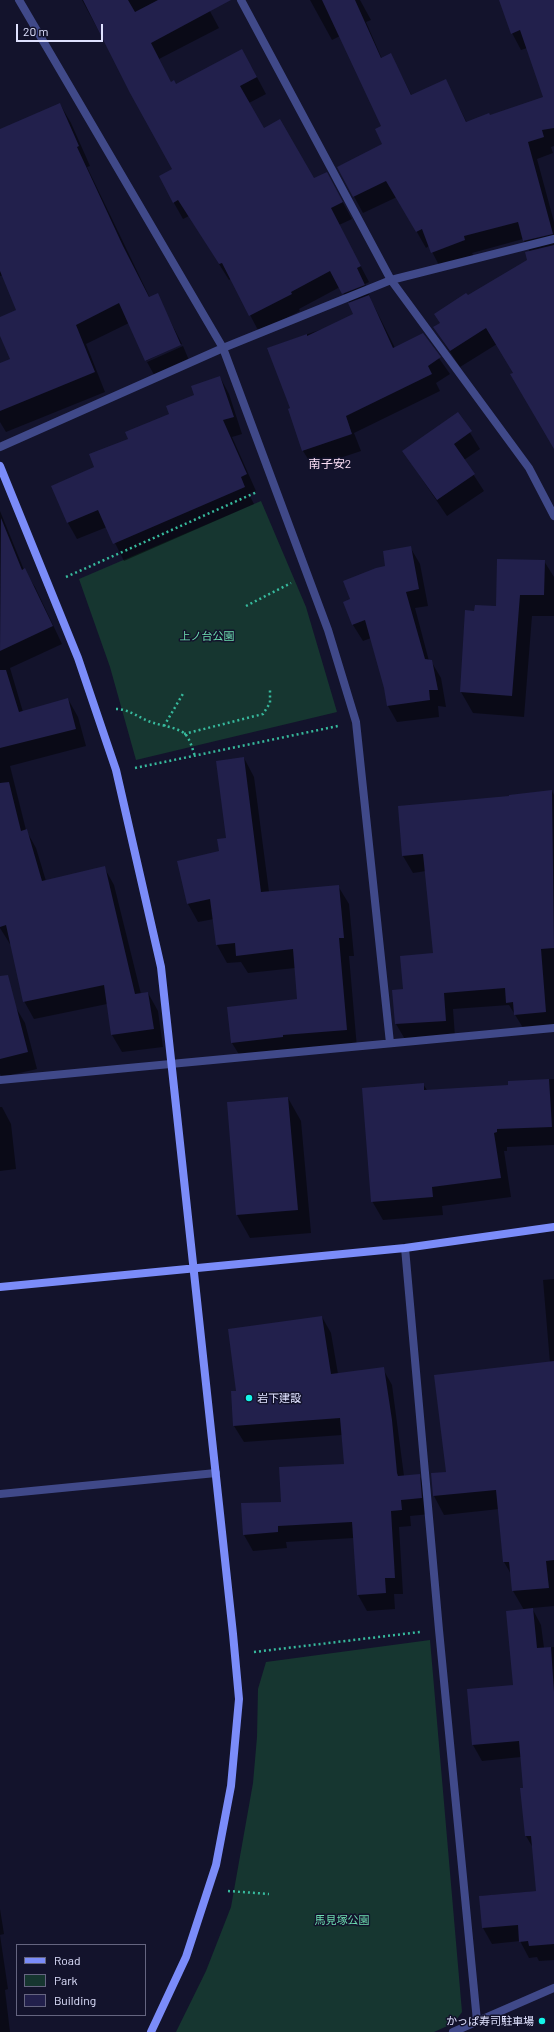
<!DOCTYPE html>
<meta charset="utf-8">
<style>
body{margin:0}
#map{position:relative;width:554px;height:2032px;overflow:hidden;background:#13132c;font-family:Barlow,sans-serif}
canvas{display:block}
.legend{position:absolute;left:16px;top:1944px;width:130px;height:72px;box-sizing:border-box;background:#13132c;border:1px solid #656580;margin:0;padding:5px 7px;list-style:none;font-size:12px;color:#dfe1fe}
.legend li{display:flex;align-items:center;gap:8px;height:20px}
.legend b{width:20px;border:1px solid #656580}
.scale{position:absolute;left:16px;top:24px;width:87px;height:18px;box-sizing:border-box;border:2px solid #dfe1fe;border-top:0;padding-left:5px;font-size:12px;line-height:14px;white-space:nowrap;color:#dfe1fe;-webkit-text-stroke:3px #13132c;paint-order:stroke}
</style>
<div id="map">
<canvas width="554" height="2032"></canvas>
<ul class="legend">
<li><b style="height:5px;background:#7b8cf9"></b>Road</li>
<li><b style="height:11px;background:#163630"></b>Park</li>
<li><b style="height:11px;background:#22204c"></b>Building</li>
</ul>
<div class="scale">20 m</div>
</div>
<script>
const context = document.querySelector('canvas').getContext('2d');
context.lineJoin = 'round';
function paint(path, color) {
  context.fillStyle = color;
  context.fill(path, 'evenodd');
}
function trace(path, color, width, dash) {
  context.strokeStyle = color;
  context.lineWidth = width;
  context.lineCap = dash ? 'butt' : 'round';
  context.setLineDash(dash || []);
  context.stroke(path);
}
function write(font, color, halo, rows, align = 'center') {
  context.font = font + ' Barlow,"Noto Sans JP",sans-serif';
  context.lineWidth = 3;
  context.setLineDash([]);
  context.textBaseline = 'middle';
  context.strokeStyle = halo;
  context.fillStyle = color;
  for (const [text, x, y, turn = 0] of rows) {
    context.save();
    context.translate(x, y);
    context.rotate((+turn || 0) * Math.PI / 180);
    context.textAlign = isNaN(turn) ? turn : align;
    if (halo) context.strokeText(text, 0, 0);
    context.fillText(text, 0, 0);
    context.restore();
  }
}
const green = new Path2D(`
 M261,501L306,607L337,712L136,760L110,667L79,579Z
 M430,1640L462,2012L454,2023L434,2032H176L206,1971L231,1907L253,1783L257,1737L258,1689L266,1662Z`);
const shadow = new Path2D(`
 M82,0H204L219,28L159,59L171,83L176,85L251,66L266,94L249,103L264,129L314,180L336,190L352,219L339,225L369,282L365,284L372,302L395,348L422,334L450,374L436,383L440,391L354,433L361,451L313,467L303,451L289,409H291L268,348L328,327L355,315L350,304L340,287L299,309L300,311L259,332L231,279L229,280L189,216L183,219L174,203L160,176L173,169Z
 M310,0H360L371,20L366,22L382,59L391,55L412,96L446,81L467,123L545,98L527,48L521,50L512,33L500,0H554V146L551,147L553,153L537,159L554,222V447L497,344L460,367L434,328L441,324L467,297L528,260L530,252L523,239L472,253L474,256L441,269L429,246L426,248L397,197L363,213L338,167L383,145V126L340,36L332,40Z
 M60,104L71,123L90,166L87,167L150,298L157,295L182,344L146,361L129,323L86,344L105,392L6,432L0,422V364L11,360L0,333V318L17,310L3,275L0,276V130Z
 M183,346L191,365L157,380L147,362Z
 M220,377L229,394L242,434L232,437L256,491L249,494L254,504L124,561L107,527L77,539L68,523L52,486L95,467L129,439L170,415Z
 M458,413L480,449L464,460L484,491L447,516L403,451Z
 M0,511L24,570L35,587L62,644L10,668L23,712L68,699L78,717L86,746L10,766L26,830L36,848L46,881L104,867L114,885L141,994L148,993L158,1011L163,1047L122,1052L112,1035L107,1004L34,1019L24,1001L11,944H10L0,928Z
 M410,547L420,564L428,606L415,608L429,661H431L441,678L446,707L438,706L439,717L397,722L388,706L385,688L371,638L363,641L353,625L351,599Z
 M544,561L554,577V616H532L524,717L473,713L461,692L475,612L497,607Z
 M244,758L254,777L269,892L338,886L349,904L354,956H349L357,1048L243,1061L232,1043L298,999L295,968L248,973L241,962L227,963L217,945L214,919L198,922L188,904L178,861L220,852L227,839Z
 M552,791L554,795V1029L525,1031L509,1005L453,1009L455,1037L406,1041L396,1024L394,991L404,990L434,954L426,871L413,873L403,856L399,807L510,797Z
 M15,1006L25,1023L37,1069L2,1077L0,1074V1010Z
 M554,1079V1145L507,1147V1151H504L511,1197L442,1206L443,1215L383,1220L372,1201L423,1084L427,1090L509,1086V1082Z
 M288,1098L301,1121L311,1233L250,1238L237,1215L228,1102Z
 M0,1107H2L11,1124L16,1169L0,1171Z
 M554,1279V1606L532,1608L541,1625L544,1648L554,1647V1960L539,1961L537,1957L529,1958L520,1941L492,1944L483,1928L480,1896L537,1891L533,1848L526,1836L521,1789H524L521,1757L482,1761L473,1745L468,1690L514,1686L524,1610L513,1591L511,1574L504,1562L499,1509L444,1515L434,1496L432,1474L447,1473L550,1363L543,1280Z
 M322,1317L331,1333L338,1374L383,1369L392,1385L404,1476L419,1475L428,1491L430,1514L410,1516L411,1526L399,1527L403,1594H394L395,1609L367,1611L358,1595L354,1538L286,1542L287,1548L253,1551L244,1535L282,1503L345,1465L342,1435L244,1442L234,1426L232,1392L238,1391Z
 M0,1909L4,1934L0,1935L8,1989L5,1990L10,2032H0Z`);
const building = new Path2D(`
 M83,0H128L135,12L158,0H231L151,43L171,82L174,80L176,84L242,49L257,77L240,86L264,128L280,119L314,178L327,172L343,202L331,208L361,266L357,268L365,285L342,294L330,271L291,292L292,294L249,316L222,263L219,264L178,200L173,203L159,176L172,169L130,93Z
 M322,0H355L381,58L391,53L411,95L446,79L466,122L489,113L490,115L543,97L520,30L511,34L499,0H554V128L542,130L544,137L528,142L553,234L523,241L518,222L464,236L465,240L431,253L422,229L416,232L386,181L353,197L337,167L382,144L375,129L381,126Z
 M60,103L79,146L77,147L123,246L149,297L158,293L181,345L145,361L119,303L76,325L95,372L0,411V363L10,359L0,336V317L16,310L0,271V129Z
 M554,245V449L510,374L513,373L486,328L450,351L433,327L440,323L434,314L466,293L468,295L527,260L525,252Z
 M369,295L393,348L423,333L441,357L428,366L432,374L346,416L352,434L302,451L288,409L290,408L267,348L307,334V336L353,314L348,303Z
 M220,376L234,417L223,420L247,474L241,477L245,487L113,544L98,510L67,523L51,486L94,467L89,454L128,439L125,432L169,414L166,406L194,395L191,386Z
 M458,412L472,431L454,444L475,474L437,500L402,451Z
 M1,518L22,570L25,568L53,626L0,651Z
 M411,546L419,589L406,592L425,659L432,660L438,690H429L430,700L387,706L384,688L365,620L352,625L343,602L350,599L343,581L376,568L385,566L383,551Z
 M497,559L545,560L544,595H520L512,696L460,692L465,610L474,611L475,605L496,606Z
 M0,670H6L19,712L68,698L76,729L0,748Z
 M244,757L261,892L339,885L344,938H339L347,1030L283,1035V1037L231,1043L227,1007L297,999L293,949L236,956L235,943L216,945L210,899L187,904L177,861L219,851L217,839L226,838L216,761Z
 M9,782L21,831L27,829L42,881L105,866L135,994L148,992L154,1029L111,1035L104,985L23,1002L6,925L0,927V783Z
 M552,790L554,948L541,949L546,1012L514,1015L513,1002L506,1003L505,988L444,993L446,1021L395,1024L392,990L403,989L400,956L433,953L423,854L402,856L398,806L509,796V795Z
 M8,975L28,1052L0,1059V976Z
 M549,1079L552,1127L497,1129V1132L494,1133L501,1178L432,1187L433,1197L371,1202L362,1088L424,1083V1090L508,1085V1081Z
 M288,1097L298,1210L236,1215L227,1102Z
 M322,1316L331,1374L384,1367L392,1420L397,1473L398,1476L420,1474L422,1498L401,1500L402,1510L391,1511L395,1578H385L386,1593L357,1595L352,1522L278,1526V1532L243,1535L241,1503L281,1502L279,1467L344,1464L340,1418L233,1426L231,1391H236L228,1329Z
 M554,1361V1560L546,1561L549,1588L512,1591L509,1562H503L496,1490L433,1496L431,1473L446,1472L434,1375Z
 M533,1608L537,1648L551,1647L554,1692V1944L529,1946L528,1941L519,1942L518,1925L482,1928L479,1896L536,1891L531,1836H525L520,1788H523L519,1741L472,1745L467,1689L513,1685L506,1611Z`);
const path = new Path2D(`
 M66,577L257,492
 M246,606L291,583
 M116,709C130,709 140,719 154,723C163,726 175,727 184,733C190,738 192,748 195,756
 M164,726L184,692
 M184,734L263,714L270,703V688
 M135,768L338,726
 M254,1652L420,1632
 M228,1891L269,1894`);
const street = new Path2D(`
 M19,0L223,348L328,630L356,722L390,1043
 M241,0L391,280L529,468L554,516
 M0,447L223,348L391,280L554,239
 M0,1080L554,1028
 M405,1248L439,1630L477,2021
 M0,1494L216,1473
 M453,2032L554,1988`);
const secondary = new Path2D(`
 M0,466L78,658L116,770L161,967L233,1634L239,1699L231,1786L216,1865L186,1957L151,2032
 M0,1287L405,1248L554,1227`);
const markers = [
 [249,1398,4,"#14f5e8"],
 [542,2021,4,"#14f5e8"]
];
const parkNames = [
 ["上ノ台公園",207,636],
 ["馬見塚公園",342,1920]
];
const poiNames = [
 ["岩下建設",257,1398],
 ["かっぱ寿司駐車場",534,2021,"right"]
];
const neighbourhoodNames = [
 ["南子安2",330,464]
];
paint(green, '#163630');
paint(shadow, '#0007');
paint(building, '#22204c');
trace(path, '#37ba9d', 2.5, [2, 3]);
trace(street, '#404989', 8);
trace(secondary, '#7b8cf9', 8);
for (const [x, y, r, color] of markers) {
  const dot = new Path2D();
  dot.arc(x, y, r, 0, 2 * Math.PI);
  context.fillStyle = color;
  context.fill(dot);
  trace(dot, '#13132c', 1.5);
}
write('11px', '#6cddaf', '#13132c', parkNames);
write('11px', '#dfe1fe', '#13132c', poiNames, 'left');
write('12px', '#fee1f8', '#13132c', neighbourhoodNames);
</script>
